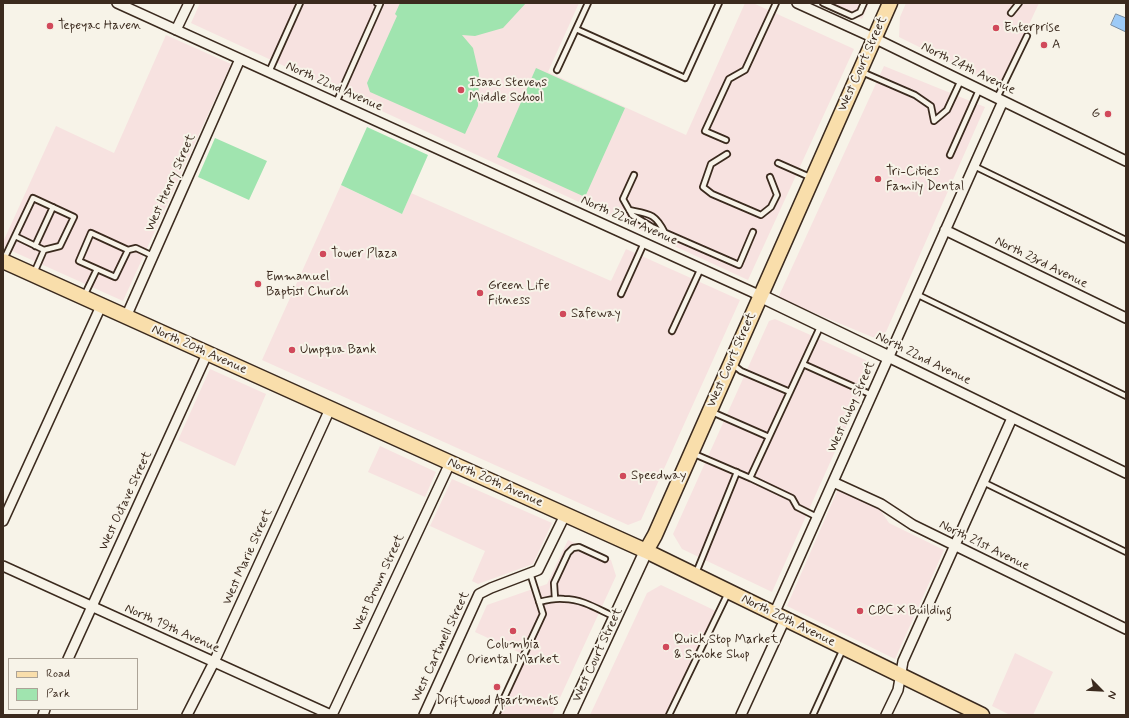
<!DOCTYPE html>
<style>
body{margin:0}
#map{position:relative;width:1129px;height:718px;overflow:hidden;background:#f7f3e8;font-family:Mynerve,sans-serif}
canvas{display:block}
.frame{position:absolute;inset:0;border:4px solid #3b2a1e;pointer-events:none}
.legend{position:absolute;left:8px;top:658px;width:130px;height:52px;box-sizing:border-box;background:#f7f3e8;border:1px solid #aca397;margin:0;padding:5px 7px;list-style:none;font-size:12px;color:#3b2a1e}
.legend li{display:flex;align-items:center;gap:8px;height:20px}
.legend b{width:20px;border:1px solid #aca397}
.north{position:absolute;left:1081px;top:670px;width:40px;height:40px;-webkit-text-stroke:3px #f7f3e8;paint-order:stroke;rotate:114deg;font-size:11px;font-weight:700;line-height:16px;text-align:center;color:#3b2a1e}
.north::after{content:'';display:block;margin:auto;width:14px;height:18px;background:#3b2a1e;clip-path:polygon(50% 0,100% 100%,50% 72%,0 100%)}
</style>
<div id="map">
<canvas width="1129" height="718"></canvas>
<div class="frame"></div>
<ul class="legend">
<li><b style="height:5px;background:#f9deab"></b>Road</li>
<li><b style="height:11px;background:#a0e4af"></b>Park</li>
</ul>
<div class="north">N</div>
</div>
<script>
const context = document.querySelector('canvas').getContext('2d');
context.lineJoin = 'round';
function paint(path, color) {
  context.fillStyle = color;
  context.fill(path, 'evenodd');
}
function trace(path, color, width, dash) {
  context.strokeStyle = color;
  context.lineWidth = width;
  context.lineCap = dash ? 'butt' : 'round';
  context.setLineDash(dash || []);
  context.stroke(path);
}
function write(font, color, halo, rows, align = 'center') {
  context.font = font + ' Mynerve,sans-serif';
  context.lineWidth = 4;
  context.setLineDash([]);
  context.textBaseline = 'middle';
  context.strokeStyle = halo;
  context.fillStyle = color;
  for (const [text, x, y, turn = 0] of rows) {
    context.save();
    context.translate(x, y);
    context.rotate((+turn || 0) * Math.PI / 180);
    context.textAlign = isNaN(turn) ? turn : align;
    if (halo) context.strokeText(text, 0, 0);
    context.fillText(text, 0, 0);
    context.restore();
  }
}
const built = new Path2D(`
 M200,3H579L548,72L686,135L745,3H753L854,49L748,280L191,23Z
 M827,3H869L862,19Z
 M906,3H1039L1000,87L899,37L900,17Z
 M166,35L231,64L123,301L3,247V242L56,126L114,153Z
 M884,66L985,107L882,341L778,298Z
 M341,185L402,214L411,193L611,281L626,249L740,300L641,520L628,525L262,360Z
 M775,319L870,362L872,369L772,592L682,549L673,534L769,321Z
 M210,369L266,394L235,466L178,440Z
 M380,446L436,472L425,497L368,472Z
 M452,479L552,523L533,564L478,584L472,581L485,551L430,526Z
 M838,489L879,508L889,523L944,550L895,659L787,606Z
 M568,540L611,560L616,576L552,715H500L527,656L475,632L487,605L547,584Z
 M661,585L716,611L666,715H590L647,593Z
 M1015,653L1053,672L1033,715H1010L992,706Z`);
const green = new Path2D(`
 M400,3H526L503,28L475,36L462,35L473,48L479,74L478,106L465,134L370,92L367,83L397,16L395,14Z
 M536,68L625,108L585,197L497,157Z
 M367,127L428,155L402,214L341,185Z
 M215,138L267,161L249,200L198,177Z`);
const water = new Path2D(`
 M1116,14L1126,18V32L1111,25Z`);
const lane = new Path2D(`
 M823,3L852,16L860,12L864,3
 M1011,13L1019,3
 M576,29L685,78L719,3
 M557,70L588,3
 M269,72L300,3
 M862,72L915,95L931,106L934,121L947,110L961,80
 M997,98L1027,36
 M336,103L380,4L377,3
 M726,140L705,131L729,79L745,70L776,3
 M727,154L711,164L703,187L712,194L761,215L771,207L777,195L770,177
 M950,155L979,90
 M778,163L812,178
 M974,166L1126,240
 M634,175L623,199L632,215L652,227L739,265L753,232
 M629,210C649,214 655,213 665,233
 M15,236L44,250
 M35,246L53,207
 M128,250L136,248L153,256
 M4,259L33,198L74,217L60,246L44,250L34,273
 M621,294L644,243
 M916,294L1126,396
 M84,296L97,269L115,277L128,250L91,233L79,261L97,269
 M672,331L701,268
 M732,364L741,371L790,392
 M803,364L872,395
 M712,412L769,437
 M692,453L750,478L792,498L797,507L817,517
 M750,478L821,325
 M983,482L1126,552
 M696,573L737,472
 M555,599L554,583L568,553L573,548L579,547L605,559
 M539,602C547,600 556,598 564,599C583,599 599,610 615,617
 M496,715L543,614L530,573
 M669,715L728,593
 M813,715L843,649`);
const street = new Path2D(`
 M117,3L761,296
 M797,3L874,38L1126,161
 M176,30L189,3
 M945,230L1126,318
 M126,317L240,59
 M888,357L1126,473
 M833,482L881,504L913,525L1126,629
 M3,521L101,306
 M3,566L331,715
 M774,614L1003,101
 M68,659L207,354
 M43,715L45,709
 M187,715L214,662L330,409
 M332,715L450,463
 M424,715L479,594L491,588L538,570L565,515
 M741,715L785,619
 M886,715L898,690L903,661L1012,418`);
const secondary = new Path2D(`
 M761,296L888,357
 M570,715L646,551`);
const primary = new Path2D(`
 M3,261L646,551L982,715
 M646,551L655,535L678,483L890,3`);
const markers = [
 [50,26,4,"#d1495b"],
 [996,28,4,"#d1495b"],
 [1044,45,4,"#d1495b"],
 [461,90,4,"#d1495b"],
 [1108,114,4,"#d1495b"],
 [878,179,4,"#d1495b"],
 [323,254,4,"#d1495b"],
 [258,284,4,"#d1495b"],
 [480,293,4,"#d1495b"],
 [563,314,4,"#d1495b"],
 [292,350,4,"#d1495b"],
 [623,476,4,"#d1495b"],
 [860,611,4,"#d1495b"],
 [513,631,4,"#d1495b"],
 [666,647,4,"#d1495b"],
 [497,687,4,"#d1495b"]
];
const poiNames = [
 ["Tepeyac Haven",58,26],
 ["Enterprise",1004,28],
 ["A",1052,45],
 ["Isaac Stevens",469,83],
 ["Middle School",469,98],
 ["G",1100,114,"right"],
 ["Tri-Cities",886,172],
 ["Family Dental",886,187],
 ["Tower Plaza",331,254],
 ["Emmanuel",266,277],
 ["Baptist Church",266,292],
 ["Green Life",488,286],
 ["Fitness",488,301],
 ["Safeway",571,314],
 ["Umpqua Bank",300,350],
 ["Speedway",631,476],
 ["CBC X Building",868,611],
 ["Quick Stop Market",674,640],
 ["& Smoke Shop",674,655],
 ["Columbia",513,645,"center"],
 ["Oriental Market",513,660,"center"],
 ["Driftwood Apartments",497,701,"center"]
];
const streetNames = [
 ["West Court Street",863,64,-66],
 ["North 24th Avenue",968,69,26],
 ["North 22nd Avenue",334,87,24],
 ["West Henry Street",171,183,-66],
 ["North 22nd Avenue",629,221,24],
 ["North 23rd Avenue",1041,263,26],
 ["North 20th Avenue",199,350,24],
 ["North 22nd Avenue",923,359,26],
 ["West Court Street",732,360,-66],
 ["West Ruby Street",852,407,-66],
 ["North 20th Avenue",495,483,24],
 ["West Octave Street",126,501,-65],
 ["North 21st Avenue",984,546,26],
 ["West Marie Street",248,557,-66],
 ["West Brown Street",379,583,-65],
 ["North 20th Avenue",788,621,26],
 ["North 19th Avenue",172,629,24],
 ["West Cartmell Street",441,647,-65],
 ["West Court Street",598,655,-65]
];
paint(built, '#f7e2e0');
paint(green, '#a0e4af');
paint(water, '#9dcaf7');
trace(water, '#768aa0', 1);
trace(lane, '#3b2a1e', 8);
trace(street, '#3b2a1e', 12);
trace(secondary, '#3b2a1e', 15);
trace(primary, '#3b2a1e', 17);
trace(lane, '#f7f3e8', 4.5);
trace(street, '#f7f3e8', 9);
trace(secondary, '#f7f3e8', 12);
trace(primary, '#f9deab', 14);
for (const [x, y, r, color] of markers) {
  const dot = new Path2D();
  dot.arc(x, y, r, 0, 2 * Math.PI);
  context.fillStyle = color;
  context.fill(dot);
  trace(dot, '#f7f3e8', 1.5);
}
write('13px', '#3b2a1e', '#f7f3e8', poiNames, 'left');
write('13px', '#3b2a1e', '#f7f3e8', streetNames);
</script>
